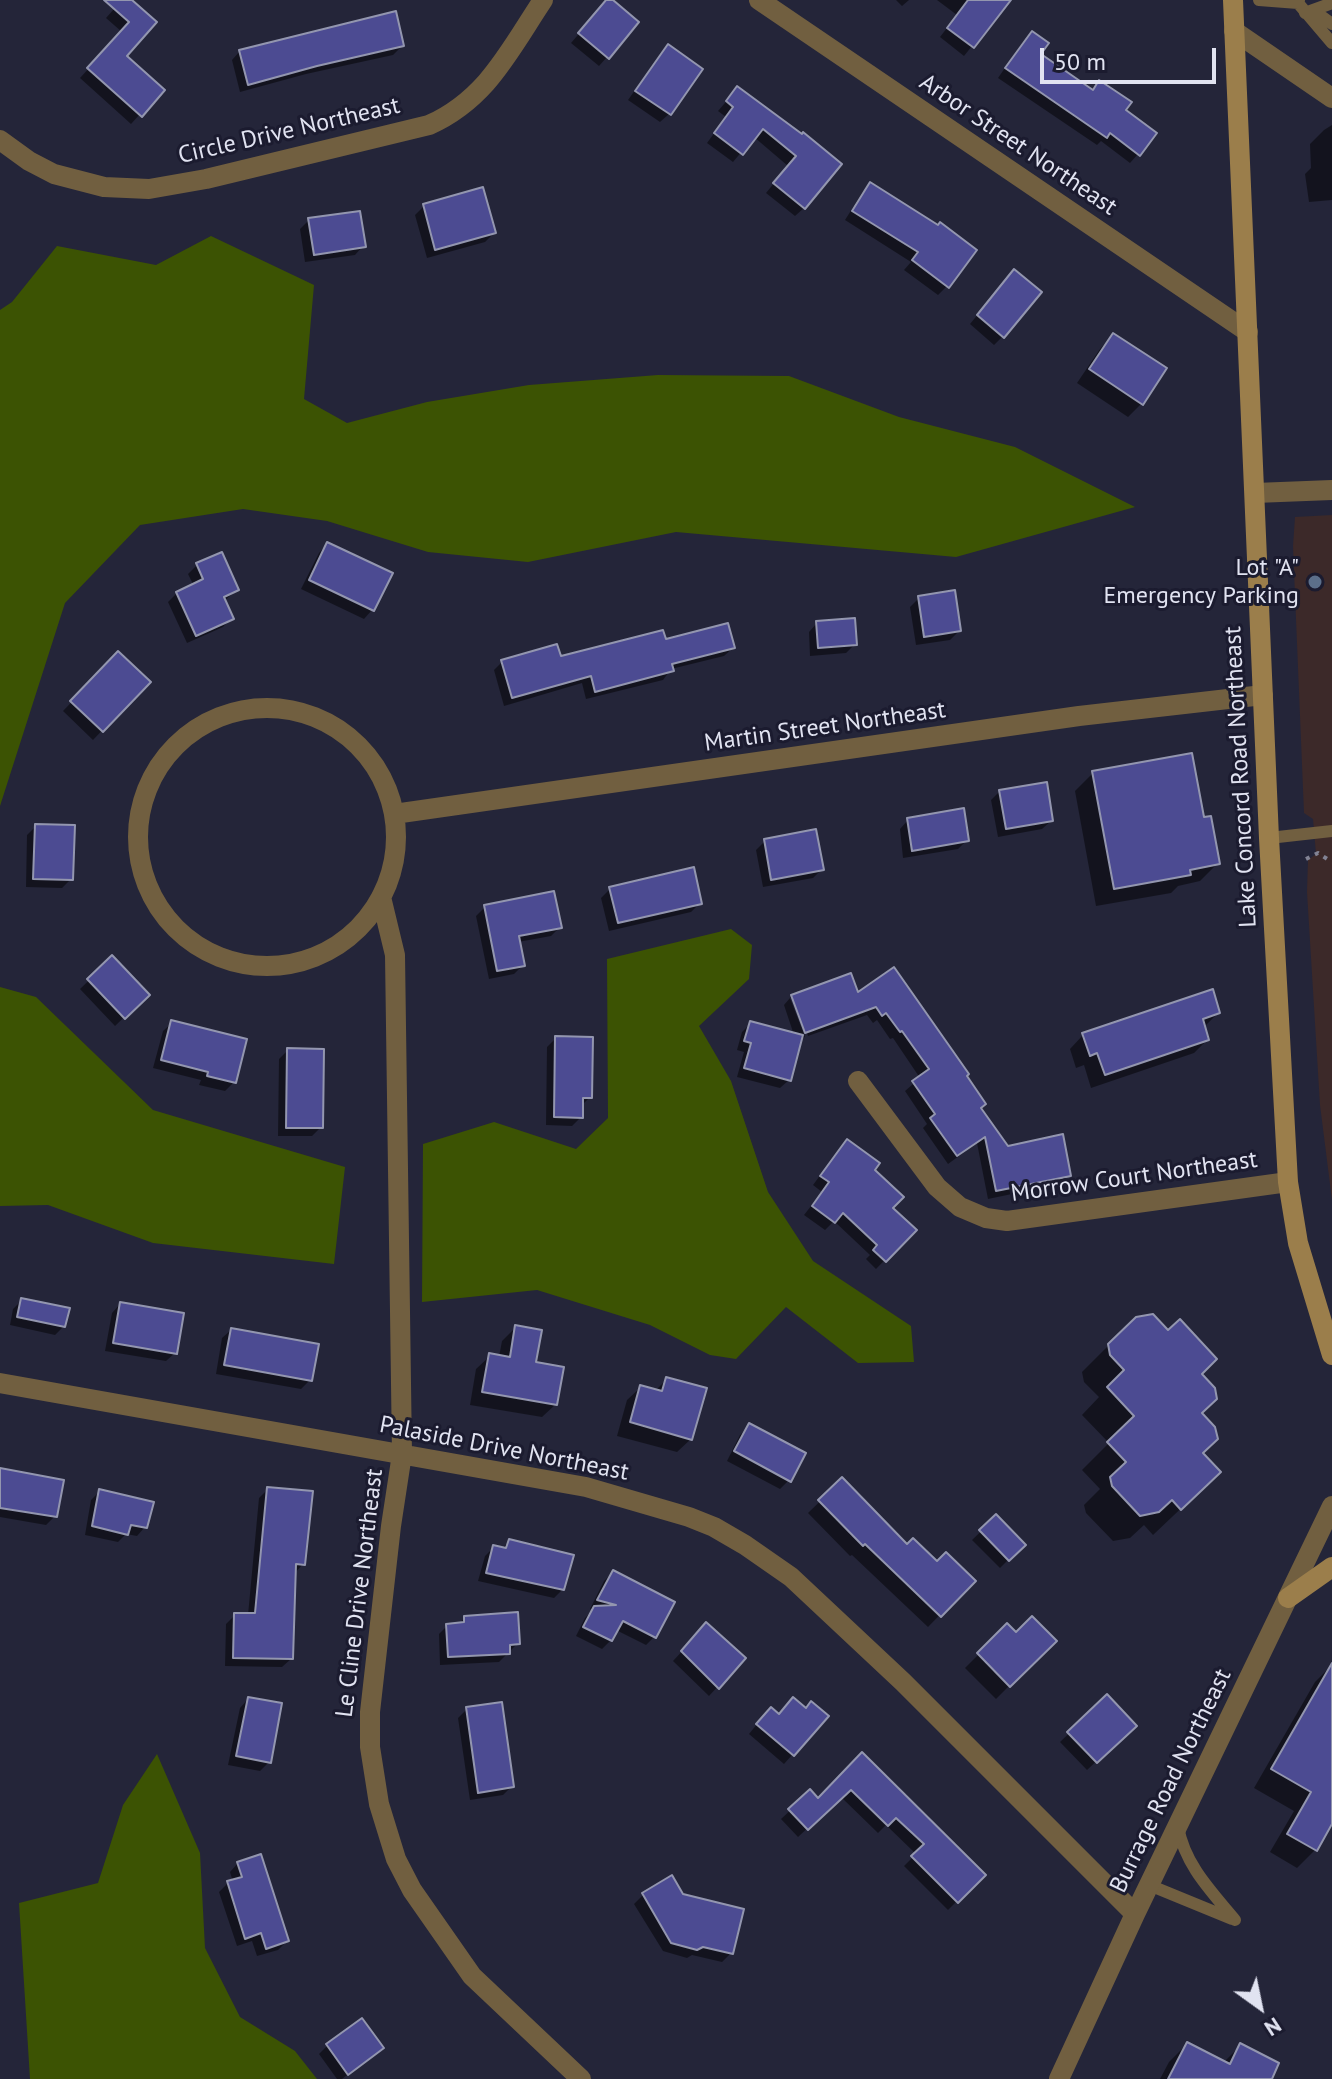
<!DOCTYPE html>
<style>
body{margin:0}
#map{position:relative;width:1332px;height:2079px;overflow:hidden;background:#242539;font-family:"PT Sans",sans-serif}
canvas{display:block}
.north{position:absolute;left:1220px;top:1967px;width:80px;height:80px;-webkit-text-stroke:6px #1b1b2f;paint-order:stroke;rotate:147deg;font-size:22px;font-weight:700;line-height:32px;text-align:center;color:#e1e3f1}
.north::after{content:'';display:block;margin:auto;width:28px;height:36px;background:#e1e3f1;clip-path:polygon(50% 0,100% 100%,50% 72%,0 100%)}
.scale{position:absolute;left:1040px;top:48px;width:176px;height:36px;box-sizing:border-box;border:4px solid #e1e3f1;border-top:0;padding-left:10px;font-size:24px;line-height:28px;white-space:nowrap;color:#e1e3f1;-webkit-text-stroke:6px #1b1b2f;paint-order:stroke}
</style>
<div id="map">
<canvas width="1332" height="2079"></canvas>
<div class="north">N</div>
<div class="scale">50 m</div>
</div>
<script>
const context = document.querySelector('canvas').getContext('2d');
context.lineJoin = 'round';
function paint(path, color) {
  context.fillStyle = color;
  context.fill(path, 'evenodd');
}
function trace(path, color, width, dash) {
  context.strokeStyle = color;
  context.lineWidth = width;
  context.lineCap = dash ? 'butt' : 'round';
  context.setLineDash(dash || []);
  context.stroke(path);
}
function write(font, color, halo, rows, align = 'center') {
  context.font = font + ' "PT Sans",sans-serif';
  context.lineWidth = 6;
  context.setLineDash([]);
  context.textBaseline = 'middle';
  context.strokeStyle = halo;
  context.fillStyle = color;
  for (const [text, x, y, turn = 0] of rows) {
    context.save();
    context.translate(x, y);
    context.rotate((+turn || 0) * Math.PI / 180);
    context.textAlign = isNaN(turn) ? turn : align;
    if (halo) context.strokeText(text, 0, 0);
    context.fillText(text, 0, 0);
    context.restore();
  }
}
const medical = new Path2D(`
 M1332,515V1200L1320,1105L1307,892L1308,860L1316,854L1313,819L1304,813L1293,546L1295,517Z`);
const green = new Path2D(`
 M211,236L314,285L304,399L347,423L427,402L529,385L658,375L789,376L899,417L1015,447L1135,507L956,557L676,532L528,562L428,552L327,521L243,509L140,525L65,603L0,806V310L12,302L57,246L156,265Z
 M731,929L752,945L749,979L699,1026L731,1081L768,1192L813,1261L911,1326L914,1362L858,1363L786,1307L736,1359L710,1355L650,1325L537,1290L422,1302L423,1144L494,1122L576,1149L608,1118L607,959Z
 M0,987L36,997L153,1110L345,1167L334,1264L153,1243L48,1205L0,1206Z
 M157,1754L200,1853L205,1948L240,2017L295,2051L317,2079H30L19,1903L98,1883L123,1805Z`);
const shadow = new Path2D(`
 M122,0H129L154,22L124,56L162,90L131,124L80,78L122,32L106,18Z
 M608,0H609L607,57L599,66L571,43Z
 M896,0H909L902,6Z
 M937,0H1006L1008,1L964,56L940,37L957,15Z
 M1032,33L1038,54L1091,91L1100,83L1123,111L1138,154L1130,163L1101,141L1097,145L998,78L1023,42Z
 M402,46L393,55L306,74L240,92L232,60L240,51Z
 M668,47L701,70L669,114L660,122L628,100L660,55Z
 M737,89L802,136L804,208L795,216L766,193L788,166L754,137L733,162L707,143L726,117L718,111Z
 M1332,125V200L1309,202L1305,174L1311,168L1310,144L1324,130Z
 M871,185L947,286L938,295L904,270L911,262L845,220L862,193Z
 M424,206L494,233L485,242L427,258L415,215Z
 M309,220L363,246L355,255L305,262L300,229Z
 M1006,280L1003,336L994,345L970,324Z
 M1113,335L1141,404L1128,417L1077,383L1100,349Z
 M327,544L372,610L364,619L301,589L319,553Z
 M197,565L237,590L224,601L231,618L223,627L187,643L168,602L177,593L194,586L188,574Z
 M919,598L959,631L950,640L916,645L910,607Z
 M817,623L855,644L846,653L810,656L809,632Z
 M664,641L733,648L724,656L671,669L663,680L586,699L582,683L504,706L494,670L502,662L559,658Z
 M118,654L148,682L93,740L63,711Z
 M1093,773L1202,819L1218,863L1200,881L1178,886L1171,893L1096,906L1075,791Z
 M1000,791L1051,821L1042,829L998,837L991,800Z
 M908,820L967,840L958,849L903,858L900,829Z
 M36,826L71,879L62,888L26,887L27,835Z
 M765,841L822,869L813,878L763,887L756,850Z
 M610,889L700,903L691,912L609,931L601,898Z
 M485,907L560,927L551,936L518,942L523,965L514,974L489,979L476,916Z
 M112,958L147,995L115,1026L80,989Z
 M894,970L965,1076L979,1108L1007,1148L1069,1175L1060,1184L988,1199L977,1143L948,1164L923,1128L927,1124L905,1091L920,1078L893,1038L890,1039L877,1020L873,1023L867,1015L808,1036L795,998H790L792,996H857Z
 M790,998L805,1037L800,1039L789,1080L780,1088L737,1077L744,1052L737,1050L742,1032L751,1023L794,1035L784,1005Z
 M1218,1013L1205,1026L1207,1040L1194,1053L1091,1088L1084,1065L1076,1068L1070,1049L1083,1035Z
 M172,1023L234,1082L225,1091L199,1085L201,1080L153,1068L163,1031Z
 M556,1038L590,1097L581,1106V1117L572,1126L546,1125L547,1047Z
 M288,1050L321,1127L312,1136H278L279,1059Z
 M839,1150L872,1170L890,1208L914,1230L876,1269L866,1259L870,1255L834,1221L825,1230L804,1215L822,1192L813,1185Z
 M22,1300L64,1326L55,1335L10,1325L13,1309Z
 M120,1304L175,1353L166,1361L105,1351L112,1313Z
 M516,1327L556,1404L542,1417L470,1405L476,1369L490,1356L499,1357L502,1341Z
 M231,1330L310,1380L301,1389L216,1374L222,1338Z
 M1109,1345L1199,1374L1200,1453L1192,1498L1153,1535L1144,1525L1130,1538L1113,1541L1086,1513L1084,1505L1100,1489L1082,1470L1109,1443L1082,1415L1099,1397L1084,1382L1082,1372Z
 M667,1379L691,1439L677,1452L617,1436L627,1400L641,1387L655,1391Z
 M749,1426L789,1480L780,1489L727,1461L740,1435Z
 M0,1470L55,1516L46,1525L0,1517Z
 M842,1480L907,1546L937,1564L973,1581L928,1627L852,1555L850,1556L808,1513Z
 M268,1489L303,1564L294,1574L291,1659L282,1667L225,1666L226,1624L235,1615H248L259,1498Z
 M100,1491L145,1527L137,1536L126,1534L118,1542L85,1535L91,1500Z
 M996,1517L1023,1545L1000,1568L972,1540Z
 M510,1541L563,1589L554,1598L478,1581L485,1556L494,1547L501,1549Z
 M613,1572L655,1636L646,1645L616,1630L611,1640L602,1649L576,1636L585,1618L593,1610L590,1609L604,1581Z
 M465,1618L518,1643L499,1662L440,1665L439,1634L447,1626L457,1625Z
 M1007,1626L1016,1635L1054,1641L996,1699L965,1668Z
 M698,1634L744,1658L709,1696L673,1661Z
 M1332,1665V1826L1330,1825L1315,1850L1297,1868L1270,1852L1294,1811L1254,1788L1315,1682Z
 M1107,1697L1134,1726L1087,1770L1060,1742Z
 M248,1699L269,1762L260,1771L228,1765L240,1708Z
 M467,1709L512,1786L503,1795L470,1800L458,1718Z
 M778,1716L826,1717L784,1764L749,1734L762,1718Z
 M862,1755L983,1875L948,1910L904,1866L916,1854L886,1825L878,1833L841,1797L798,1837L781,1819L810,1792L818,1800Z
 M238,1863L287,1941L278,1950L257,1956L252,1941L237,1946L219,1892L228,1883L233,1882L230,1872Z
 M643,1895L731,1953L722,1962L692,1955L687,1958L663,1951L634,1904Z
 M1187,2044L1223,2063L1240,2046L1269,2079H1160L1169,2062Z
 M327,2046L381,2048L342,2079H337L319,2054Z`);
const building = new Path2D(`
 M104,0H132L157,22L127,56L165,90L142,117L87,68L129,22Z
 M606,0H613L639,22L609,59L578,33Z
 M968,0H1011L974,48L947,28Z
 M396,11L404,46L317,66L248,85L239,50Z
 M1032,31L1049,43L1041,54L1093,90L1099,80L1132,102L1126,110L1157,133L1140,156L1110,133L1107,138L1005,68Z
 M668,44L703,69L671,115L635,91Z
 M737,86L802,134L803,132L842,164L805,209L773,183L796,156L763,129L743,155L714,133L733,107L726,101Z
 M870,182L938,225L940,222L977,250L949,288L912,260L918,252L852,211Z
 M483,187L496,233L435,250L423,204Z
 M360,211L366,247L314,255L308,218Z
 M1014,269L1042,292L1004,338L977,315Z
 M1113,333L1167,368L1143,405L1089,369Z
 M327,542L393,573L374,611L309,580Z
 M222,552L239,590L224,597L234,619L196,636L176,592L203,579L196,563Z
 M955,590L961,631L924,637L918,596Z
 M855,618L857,645L818,648L816,621Z
 M728,623L735,648L672,664L674,671L595,692L591,676L512,698L501,660L557,644L561,656L663,630L666,639Z
 M118,651L151,682L103,732L70,701Z
 M1192,753L1204,817L1211,816L1220,864L1190,870L1191,875L1114,889L1092,771Z
 M1047,782L1053,821L1006,829L999,790Z
 M964,808L969,841L912,851L907,818Z
 M35,824L75,825L73,880L33,879Z
 M816,829L824,870L771,880L764,839Z
 M694,867L702,904L618,923L609,887Z
 M554,891L562,928L519,936L525,966L497,971L484,905Z
 M112,955L150,995L125,1019L87,979Z
 M894,967L969,1074L967,1076L986,1104L981,1108L1008,1146L1063,1134L1071,1176L996,1191L985,1137L957,1156L930,1118L935,1114L912,1081L929,1069L902,1031L900,1032L886,1013L882,1016L876,1007L805,1033L791,995L851,973L858,992Z
 M1213,989L1220,1013L1203,1019L1209,1040L1105,1075L1097,1053L1090,1056L1082,1033Z
 M171,1020L247,1039L236,1083L207,1076L208,1072L161,1060Z
 M750,1021L803,1035L791,1081L744,1068L751,1043L744,1041Z
 M555,1036L593,1037L592,1098H583V1118L554,1117Z
 M287,1048L324,1049L323,1128H286Z
 M847,1139L880,1163L875,1170L904,1197L893,1208L917,1230L886,1262L873,1250L877,1245L843,1213L835,1223L812,1206L829,1182L820,1176Z
 M21,1298L70,1308L65,1327L17,1317Z
 M120,1302L184,1313L177,1354L113,1343Z
 M1153,1314L1168,1330L1180,1319L1217,1359L1202,1374L1215,1388L1217,1399L1202,1413L1215,1427L1218,1439L1203,1453L1221,1472L1181,1510L1172,1500L1159,1512L1140,1516L1112,1486L1110,1477L1126,1462L1107,1442L1134,1416L1107,1387L1124,1370L1110,1355L1108,1344L1136,1317Z
 M515,1325L542,1330L536,1362L564,1367L557,1405L482,1392L489,1353L510,1357Z
 M231,1328L319,1344L312,1381L224,1365Z
 M666,1377L707,1388L692,1440L630,1422L640,1385L662,1391Z
 M749,1423L806,1453L791,1482L734,1451Z
 M0,1468L64,1480L57,1517L0,1508Z
 M842,1477L907,1544L913,1538L937,1561L946,1552L976,1581L941,1617L865,1544L863,1546L818,1500Z
 M267,1487L313,1491L305,1565L296,1564L293,1659L233,1658L234,1613H255Z
 M99,1489L154,1502L147,1528L131,1525L128,1535L92,1526Z
 M996,1514L1026,1545L1009,1561L979,1530Z
 M509,1539L574,1555L564,1590L486,1573L493,1545L506,1548Z
 M613,1570L675,1602L656,1638L623,1621L612,1641L583,1627L594,1606L616,1605L597,1600Z
 M518,1612L520,1644L510,1645V1654L448,1657L446,1624L464,1622V1616Z
 M1032,1616L1057,1641L1010,1687L977,1653L1007,1623L1016,1632Z
 M706,1622L746,1658L719,1689L681,1651Z
 M1332,1663V1824L1317,1851L1287,1834L1311,1792L1271,1769Z
 M1107,1694L1137,1726L1097,1763L1067,1732Z
 M248,1697L282,1703L271,1763L236,1756Z
 M793,1697L806,1708L811,1701L829,1716L794,1756L756,1724L771,1707L779,1714Z
 M502,1702L514,1787L478,1793L466,1707Z
 M862,1752L986,1875L958,1903L911,1856L924,1844L896,1818L888,1826L851,1790L808,1830L788,1809L810,1789L818,1798Z
 M261,1854L289,1941L266,1949L261,1933L245,1939L227,1881L242,1877L237,1862Z
 M672,1875L683,1894L744,1909L733,1954L703,1947L697,1950L671,1943L642,1893Z
 M362,2018L384,2048L348,2075L326,2044Z
 M1187,2042L1230,2064L1240,2043L1279,2063L1272,2079H1168Z`);
const path = new Path2D(`
 M1306,859L1318,853L1332,862`);
const lane = new Path2D(`
 M1259,0L1298,3
 M1299,0L1298,3L1332,43
 M1313,10L1332,24
 M1305,13L1332,3
 M1269,838L1332,831
 M1178,1827C1185,1865 1211,1891 1235,1920
 M1149,1885L1232,1919`);
const street = new Path2D(`
 M759,0L1248,332
 M1234,31L1332,98
 M0,140L29,161L54,174L104,187L149,189L206,179L429,125C487,99 509,51 543,0
 M1255,493L1332,490
 M138 837a129 129 0 1 1 258 0a129 129 0 1 1-258 0Z
 M394,814L1079,716L1263,695
 M381,897L395,955L402,1454L391,1526L370,1712V1747L379,1804L396,1859L412,1890L472,1976L581,2079
 M858,1081L937,1187L960,1207L986,1218L1007,1221L1288,1182
 M0,1383L586,1487L689,1517L714,1527L745,1545L791,1577L903,1682L1135,1914
 M1059,2079L1135,1914L1332,1506`);
const secondary = new Path2D(`
 M1233,0L1269,838L1288,1182L1298,1243L1332,1355
 M1288,1598L1332,1567`);
const markers = [
 [1315,582,8,"#5c6f8a"]
];
const streetNames = [
 ["Circle Drive Northeast",289,131,-13],
 ["Arbor Street Northeast",1018,145,34],
 ["Martin Street Northeast",825,727,-8],
 ["Lake Concord Road Northeast",1241,777,-93],
 ["Morrow Court Northeast",1134,1177,-8],
 ["Palaside Drive Northeast",504,1449,11],
 ["Le Cline Drive Northeast",360,1593,-83],
 ["Burrage Road Northeast",1171,1781,-64]
];
const poiNames = [
 ["Lot \"A\"",1299,568],
 ["Emergency Parking",1299,596]
];
paint(medical, '#3c2929');
paint(green, '#3c5303');
paint(shadow, '#0007');
paint(building, '#4c4b92');
trace(building, '#9396af', 2);
trace(path, '#828394', 4, [4, 6]);
trace(lane, '#715f40', 12);
trace(street, '#715f40', 20);
trace(secondary, '#9b7e4b', 20);
for (const [x, y, r, color] of markers) {
  const dot = new Path2D();
  dot.arc(x, y, r, 0, 2 * Math.PI);
  context.fillStyle = color;
  context.fill(dot);
  trace(dot, '#1b1b2f', 3);
}
write('24px', '#e1e3f1', '#1b1b2f', streetNames);
write('24px', '#e1e3f1', '#1b1b2f', poiNames, 'right');
</script>
